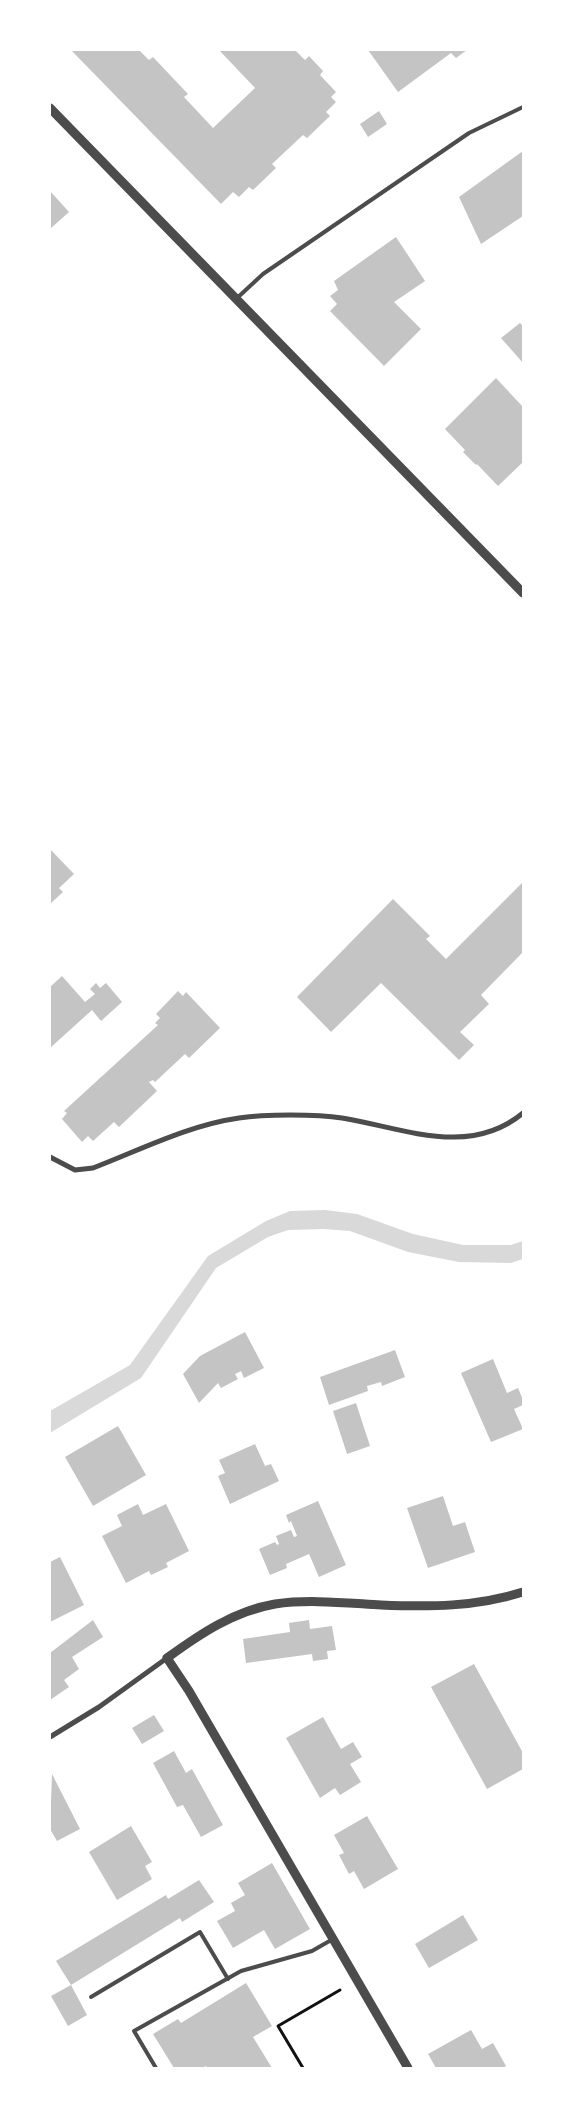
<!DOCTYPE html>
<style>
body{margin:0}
#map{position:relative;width:573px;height:2118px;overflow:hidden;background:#fff;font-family:"IBM Plex Serif",serif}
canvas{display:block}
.frame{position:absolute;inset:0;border:51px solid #fff;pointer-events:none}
</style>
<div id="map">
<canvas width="573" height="2118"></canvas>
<div class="frame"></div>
</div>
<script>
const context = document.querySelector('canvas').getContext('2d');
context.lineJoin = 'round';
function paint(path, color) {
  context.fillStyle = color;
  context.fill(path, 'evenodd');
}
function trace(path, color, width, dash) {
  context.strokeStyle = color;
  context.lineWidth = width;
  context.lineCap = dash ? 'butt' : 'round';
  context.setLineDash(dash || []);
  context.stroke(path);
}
const water = new Path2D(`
 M325,1210L357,1214L413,1234L463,1245H511L523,1241V1259L511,1263L459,1262L408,1252L350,1231L324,1229L288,1230L268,1237L216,1268L141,1378L50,1433V1411L130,1365L208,1256L266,1221L290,1211Z`);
const building = new Path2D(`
 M71,50H139L149,60L153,57L188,94L184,97L213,128L255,88L219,50H295L305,60L309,56L323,71L320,75L336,92L331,97L336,102L326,112L330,116L307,138L303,135L272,164L276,168L253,190L249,187L239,197L233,192L221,204Z
 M368,50H467L456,58L451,53L398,92Z
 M379,111L387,124L368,137L360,124Z
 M523,151V216L481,244L459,197Z
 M50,191L69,212L50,229Z
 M396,237L425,281L394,302L421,329L384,366L330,311L337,304L330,296L338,290L334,281Z
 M520,323L523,326V363L501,338Z
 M496,378L523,407V462L498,486L477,464L476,465L463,452L465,450L445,429Z
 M50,849L74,874L59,888L63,892L50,904Z
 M523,882V952L481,995L489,1004L460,1032L474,1045L459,1060L381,983L331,1032L297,997L393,899L430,936L426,939L446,959Z
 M62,976L85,1002L95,994L90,989L96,983L100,988L106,983L122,1002L101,1021L92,1010L50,1048V987Z
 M178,991L183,996L186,992L220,1028L189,1058L185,1054L155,1082L153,1080L149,1082L157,1091L119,1127L114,1122L93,1141L88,1136L82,1142L62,1119L67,1113L64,1111L158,1025L155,1023L160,1018L156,1014Z
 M245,1332L264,1368L244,1378L241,1371L235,1374L238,1379L221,1388L218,1383L199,1403L183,1374L200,1356Z
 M395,1350L405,1377L382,1386L381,1382L367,1386L368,1391L329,1405L320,1377Z
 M493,1359L507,1393L518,1388L523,1400V1405L514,1409L523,1429L491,1442L461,1373Z
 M356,1403L370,1446L347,1454L333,1411Z
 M118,1426L146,1475L93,1506L65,1457Z
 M255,1444L265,1466L271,1464L279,1481L230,1504L218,1476L225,1473L219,1460Z
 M443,1496L453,1526L465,1522L475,1552L428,1568L407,1508Z
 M318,1501L346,1565L319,1577L309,1554L286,1564L287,1568L270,1575L259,1549L275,1542L277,1545L279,1544L276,1536L291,1530L294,1537L297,1536L291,1521L289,1523L286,1515Z
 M138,1504L143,1515L166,1504L189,1551L166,1563L168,1567L151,1575L149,1571L126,1583L102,1536L122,1526L117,1515Z
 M60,1557L84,1605L50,1622V1562Z
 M93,1620L103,1637L72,1657L79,1669L64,1680L69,1687L50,1700V1653Z
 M309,1620L310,1629L332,1626L336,1650L327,1651L328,1659L313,1661L312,1654L246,1663L243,1639L290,1632L289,1623Z
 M474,1664L523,1753V1769L487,1789L431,1687Z
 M154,1715L164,1731L142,1744L132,1728Z
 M323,1717L341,1749L353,1742L362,1757L350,1764L361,1782L340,1795L335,1788L320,1798L286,1738Z
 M174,1751L186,1773L192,1769L223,1825L201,1837L183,1805L177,1807L153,1763Z
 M52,1774L80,1829L57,1841L50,1829Z
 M367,1816L398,1869L364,1889L354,1871L349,1874L339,1855L344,1853L334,1835Z
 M131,1826L152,1862L145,1866L152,1879L117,1900L89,1852Z
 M272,1863L310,1929L275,1949L264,1930L233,1948L217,1921L235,1911L231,1903L245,1895L238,1883Z
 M199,1880L214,1902L182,1922L180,1918L71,1985L56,1961L166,1895L168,1899Z
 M463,1915L478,1940L429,1968L415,1944Z
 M246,1983L272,2026L253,2037L272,2068H207L206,2066L202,2068H174L153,2034L178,2019L181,2023Z
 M71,1985L87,2015L68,2026L51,1996Z
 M471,2030L482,2049L493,2043L506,2066L503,2068H436L428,2054Z`);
const path = new Path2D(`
 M303,2068L278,2026L340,1990`);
const service = new Path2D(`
 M236,299L263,274L469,133L523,107
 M91,1997L200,1932L228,1979
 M156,2068L134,2031L241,1971L312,1951L333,1939`);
const minor = new Path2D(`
 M50,1157L75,1170L93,1168C140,1150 189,1125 239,1118C264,1114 317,1114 342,1118C403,1128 469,1158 523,1113
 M50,1737L99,1707L167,1658`);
const tertiary = new Path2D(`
 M50,108L523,593
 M408,2068L189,1691L167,1658C200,1634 234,1611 275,1604C309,1599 346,1603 381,1605C429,1607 476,1607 523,1592`);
paint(water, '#d9d9d9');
paint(building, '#c4c4c4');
trace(path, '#111', 3);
trace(service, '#4c4c4c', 4);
trace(minor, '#4c4c4c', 5);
trace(tertiary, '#4c4c4c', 9);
</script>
